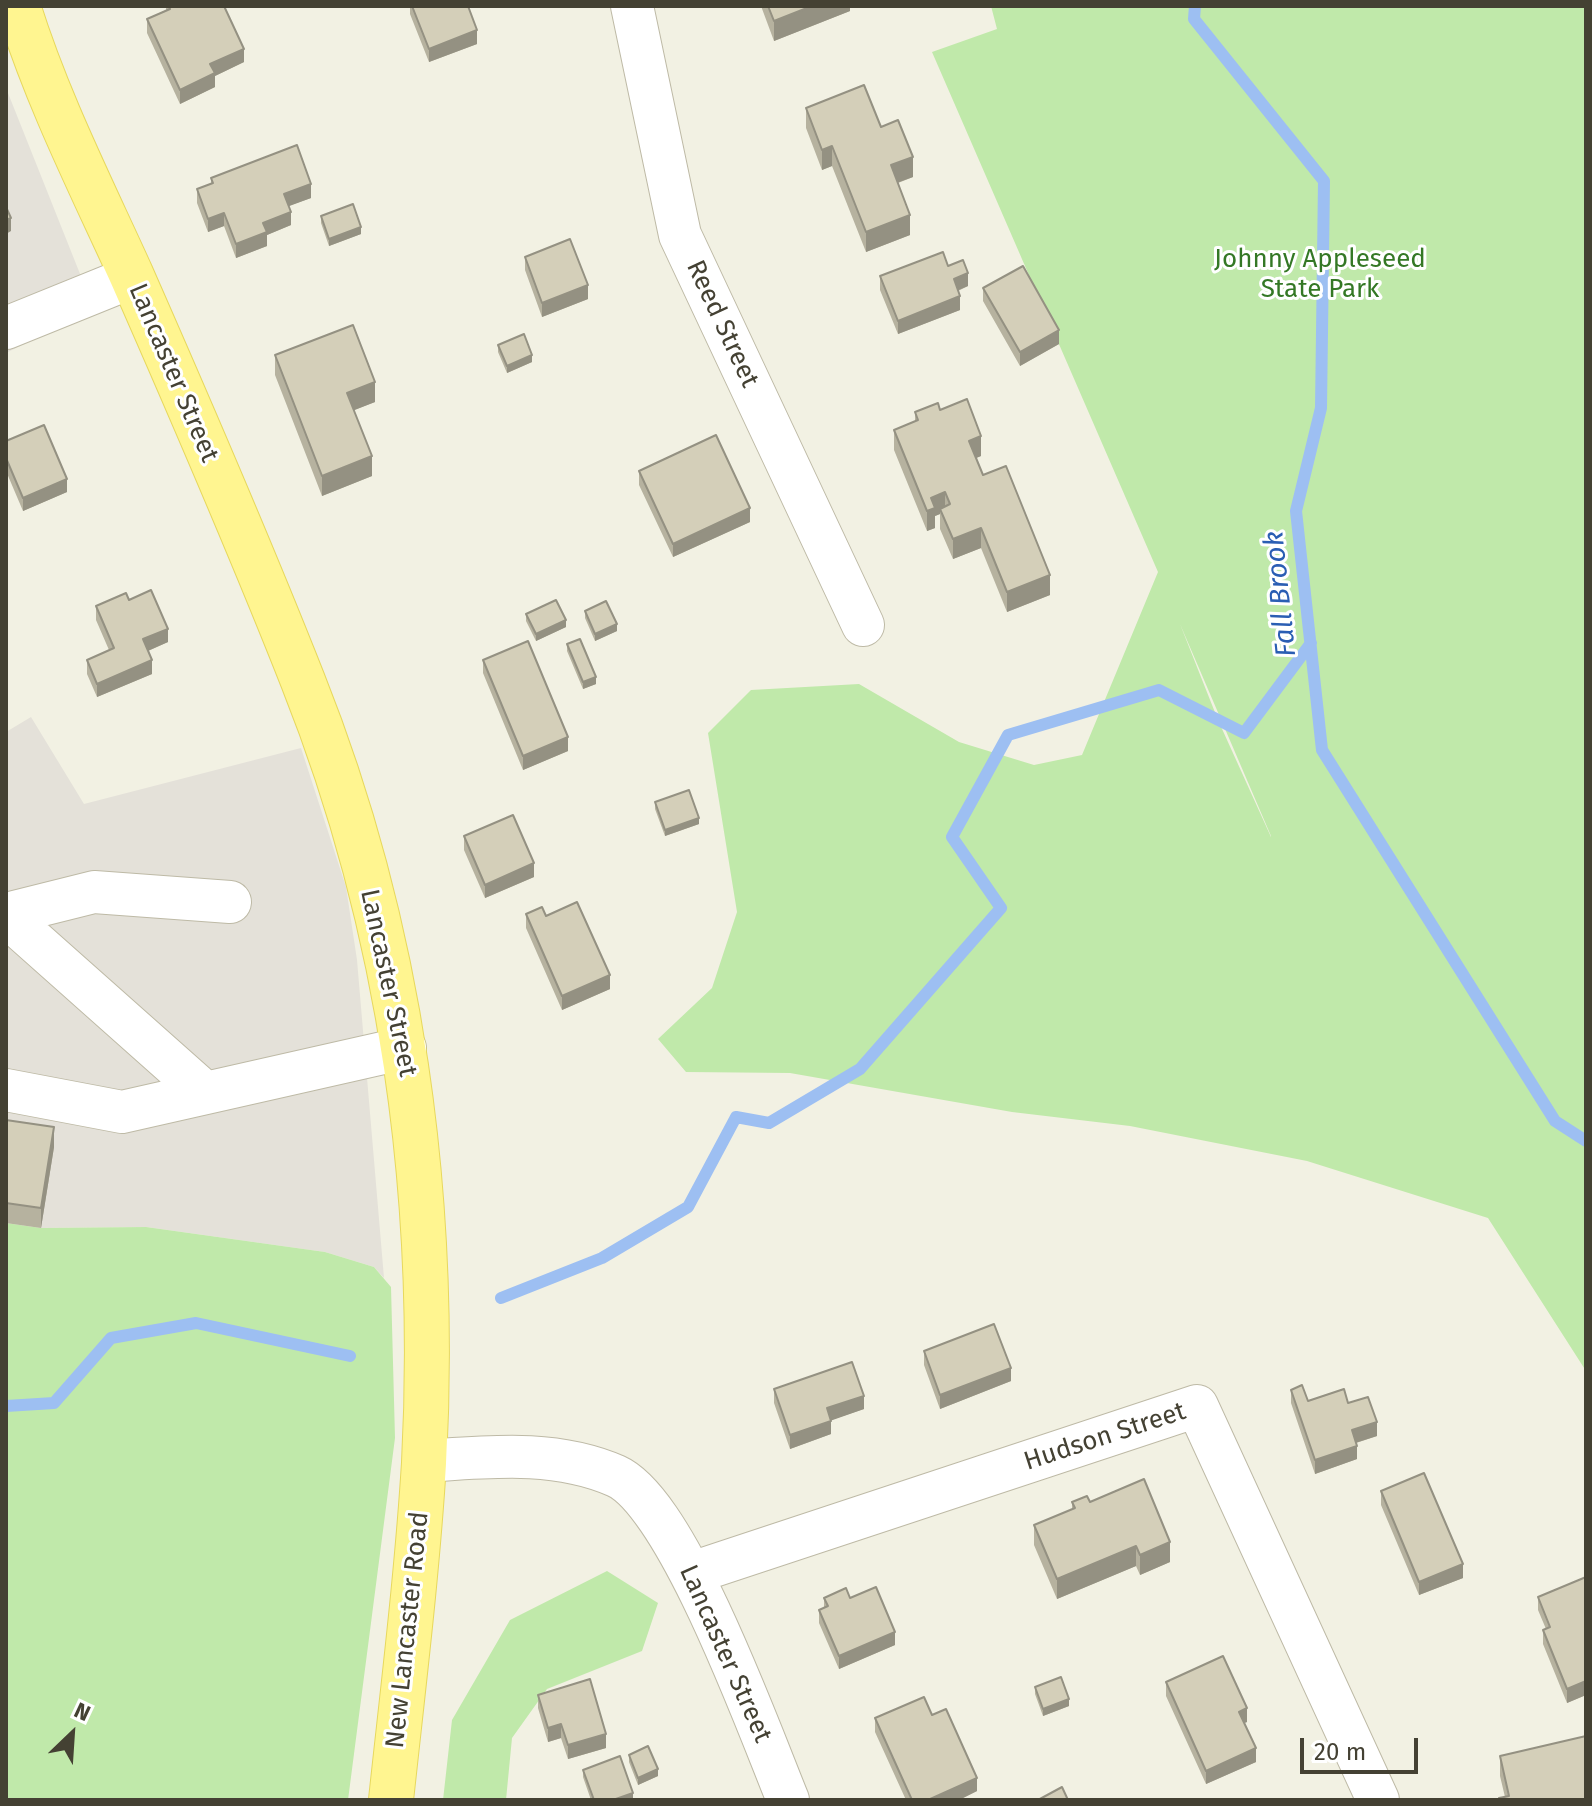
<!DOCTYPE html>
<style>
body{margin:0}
#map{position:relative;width:1592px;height:1806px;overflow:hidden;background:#f2f1e3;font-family:"Fira Sans",sans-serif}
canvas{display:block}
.frame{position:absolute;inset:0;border:8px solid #444133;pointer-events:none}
.north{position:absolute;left:32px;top:1694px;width:80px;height:80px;-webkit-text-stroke:6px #fff;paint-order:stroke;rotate:25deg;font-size:22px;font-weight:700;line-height:32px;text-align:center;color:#444133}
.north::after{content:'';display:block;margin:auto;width:28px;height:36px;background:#444133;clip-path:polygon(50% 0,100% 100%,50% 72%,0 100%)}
.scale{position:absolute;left:1300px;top:1738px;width:118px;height:36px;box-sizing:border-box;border:4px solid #444133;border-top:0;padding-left:10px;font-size:24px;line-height:28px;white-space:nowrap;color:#444133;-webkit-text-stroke:6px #fff;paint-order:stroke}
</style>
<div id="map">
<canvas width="1592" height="1806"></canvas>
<div class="frame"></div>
<div class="north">N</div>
<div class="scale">20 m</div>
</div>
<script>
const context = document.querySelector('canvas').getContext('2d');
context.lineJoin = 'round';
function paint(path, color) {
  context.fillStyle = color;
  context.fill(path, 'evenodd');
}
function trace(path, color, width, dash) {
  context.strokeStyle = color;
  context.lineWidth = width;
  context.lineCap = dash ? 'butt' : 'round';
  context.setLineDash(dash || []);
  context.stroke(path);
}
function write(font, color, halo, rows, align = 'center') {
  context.font = font + ' "Fira Sans",sans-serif';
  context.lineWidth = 6;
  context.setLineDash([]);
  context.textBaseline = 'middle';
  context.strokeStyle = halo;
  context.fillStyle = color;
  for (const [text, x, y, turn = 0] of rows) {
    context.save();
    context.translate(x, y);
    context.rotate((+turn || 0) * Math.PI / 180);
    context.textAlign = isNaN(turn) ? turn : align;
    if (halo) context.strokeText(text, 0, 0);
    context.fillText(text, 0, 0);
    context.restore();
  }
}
const industrial = new Path2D(`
 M6,88L94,309L6,353Z
 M31,717L84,804L301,748L346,887L357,960L384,1278L374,1267L325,1252L146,1227L41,1228L6,1223V732Z`);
const green = new Path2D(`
 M991,6H1586V1371L1488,1218L1307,1161L1130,1126L1012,1112L790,1073L686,1072L658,1039L712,988L737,912L708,733L751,690L859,684L959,742L1034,765L1082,755L1158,572L932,52L997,29ZM1180,624L1271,836V837L1218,720Z
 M6,1223L41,1228L146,1227L325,1252L374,1267L391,1287L395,1438L348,1800H6Z
 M607,1571L658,1603L642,1651L547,1689L512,1738L506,1800H443L452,1720L510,1620Z`);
const stream = new Path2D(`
 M1195,6L1194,19L1324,181L1321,408L1296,511L1322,750L1555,1121L1586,1141
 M501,1298L602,1258L688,1207L736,1117L769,1123L860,1069L1001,908L952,837L1008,735L1159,690L1244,733L1311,643
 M6,1406L54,1403L111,1338L196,1323L350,1356`);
const minor = new Path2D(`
 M632,6L680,235L863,625
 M6,328L132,277
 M6,914L94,892L230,902
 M6,916L204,1092
 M6,1090L122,1112L405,1048
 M424,1461C488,1457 554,1449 616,1476C678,1504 760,1732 788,1800
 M692,1573L1197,1406L1378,1800`);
const major = new Path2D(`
 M18,6C47,99 91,186 131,274C190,408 249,544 303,681C402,929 438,1197 424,1463C417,1576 403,1688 391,1800`);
const wall = new Path2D(`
 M166,6H224L244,62L215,76V87L180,104L147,33V19L166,10Z
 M410,6H468L477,44L429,62L410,14Z
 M761,6H850V11L774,41Z
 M806,108L881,127L913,177L898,183L910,235L866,252L832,166L822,170L806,128Z
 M211,178L311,198L288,206L291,225L267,235V246L236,258L224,226L208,232L197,203V189L211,184Z
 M321,216L361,234L329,246L321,223Z
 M525,257L588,299L542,317L525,270Z
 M948,266L968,286L958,291L960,310L898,334L880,290V276Z
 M983,288L1059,344L1020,366L983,301Z
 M498,345L532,362L507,373L498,352Z
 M275,355L375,402L354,410L372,476L322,496L275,375Z
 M940,410L981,456L976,458L983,475L1050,595L1007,612L981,548L953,559L940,529V514L935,516V528L927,531L894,450V430L915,421V412Z
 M6,441L67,492L23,511L6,471Z
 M639,471L750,522L673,557L639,485Z
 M129,600L168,642L148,651L152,674L97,697L87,674V660L109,650L96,620V606Z
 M585,611L617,631L595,641L585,618Z
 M526,614L566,627L536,641L526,621Z
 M567,644L596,684L583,689L567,651Z
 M483,660L568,751L523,770L483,673Z
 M655,802L699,824L665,836L655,809Z
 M464,836L534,877L485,898L464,850Z
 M526,914L610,989L562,1010L526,928Z
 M6,1120L54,1147L41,1228L6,1223Z
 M924,1351L1011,1381L940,1409L924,1365Z
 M774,1389L864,1409L831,1420V1434L790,1449L774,1403Z
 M1291,1390L1308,1401L1348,1403L1377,1436L1356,1443L1357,1459L1315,1474L1291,1403Z
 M1381,1491L1463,1578L1419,1595L1381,1505Z
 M1072,1502H1090L1170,1562L1140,1575L1136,1566L1057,1599L1034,1545V1525L1072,1509Z
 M1586,1577V1695L1567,1703L1543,1644V1630L1546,1629L1538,1610V1597Z
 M824,1598L895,1645L839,1669L819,1623V1610L824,1608Z
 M1166,1682L1247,1722L1244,1723L1256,1762L1206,1784L1166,1696Z
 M1035,1687L1069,1706L1043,1716L1035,1694Z
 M538,1695L606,1748L568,1759L561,1738L548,1742L538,1708Z
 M932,1715L977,1791L959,1800H906L875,1732V1718Z
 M629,1755L658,1776L638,1785L629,1762Z
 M1500,1756L1586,1800L1505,1797L1500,1776Z
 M583,1770L633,1799L591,1800L583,1777Z`);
const shadedWall = new Path2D(`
 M812,6H850V11L774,41V21Z
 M477,30V44L429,62V49Z
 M244,49V62L215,76V87L180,104V90L210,64Z
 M832,146V166L822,170V150Z
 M913,157V177L891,185V165Z
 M311,184V198L284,208V194Z
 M291,212V225L267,235V246L236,258V244L263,223Z
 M224,213V226L208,232V219Z
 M910,215V235L866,252V232Z
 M11,218V231L6,234V220Z
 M361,227V234L329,246V239Z
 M968,273V286L954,292V279Z
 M588,285V299L542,317V303Z
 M960,296V310L898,334V321Z
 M1059,330V344L1020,366V352Z
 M532,355V362L507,373V366Z
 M375,382V402L347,413V393Z
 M981,436V456L969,461V441Z
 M372,456V476L322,496V476Z
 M67,479V492L23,511V498Z
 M945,492V512L940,509V514L935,516V528L927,531V511L931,498Z
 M750,508V522L673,557V544Z
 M981,528V548L953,559V539Z
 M1050,575V595L1007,612V592Z
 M566,620V627L536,641V634Z
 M617,624V631L595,641V634Z
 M168,629V642L143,653V639Z
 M152,660V674L97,697V684Z
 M596,677V684L583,689V682Z
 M568,737V751L523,770V756Z
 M699,818V824L665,836V830Z
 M534,863V877L485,898V885Z
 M610,975V989L562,1010V996Z
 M54,1127V1147L41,1228V1208Z
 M1011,1368V1381L940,1409V1395Z
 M864,1396V1409L827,1422V1408Z
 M831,1421V1434L790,1449V1435Z
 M1377,1422V1436L1352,1444V1430Z
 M1357,1446V1459L1315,1474V1460Z
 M1170,1542V1562L1140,1575V1555Z
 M1136,1546V1566L1057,1599V1579Z
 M1463,1564V1578L1419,1595V1582Z
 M895,1632V1645L839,1669V1656Z
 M1586,1681V1695L1567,1703V1689Z
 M1069,1699V1706L1043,1716V1709Z
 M1247,1708V1722L1239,1725V1712Z
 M561,1724V1738L548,1742V1728Z
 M606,1734V1748L568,1759V1745Z
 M1256,1748V1762L1206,1784V1771Z
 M658,1769V1776L638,1785V1778Z
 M977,1778V1791L959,1800H928Z
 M633,1793V1799L632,1800H613Z`);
const building = new Path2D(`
 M169,6H224L244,49L210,64L215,73L180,90L147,19L170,9Z
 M412,6H468L477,30L429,49Z
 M768,6H812L774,21Z
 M864,85L881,127L898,120L913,157L891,165L910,215L866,232L832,146L822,150L806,108Z
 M297,145L311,184L284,194L291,212L263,223L267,232L236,244L224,213L208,219L197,189L213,183L211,178Z
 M353,204L361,227L329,239L321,216Z
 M6,207L11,218L6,220Z
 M570,239L588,285L542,303L525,257Z
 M943,252L948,266L963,260L968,273L954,279L960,296L898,321L880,276Z
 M1023,266L1059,330L1020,352L983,288Z
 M353,325L375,382L347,393L372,456L322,476L275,355Z
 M524,334L532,355L507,366L498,345Z
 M967,399L981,436L969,441L983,475L1006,466L1050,575L1007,592L981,528L953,539L940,509L950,504L945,492L931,498L935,508L927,511L894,430L918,420L915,412L938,403L940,410Z
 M44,425L67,479L23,498L6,458V441Z
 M716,435L750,508L673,544L639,471Z
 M151,590L168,629L143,639L152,660L97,684L87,660L114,648L96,606L126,593L129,600Z
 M556,600L566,620L536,634L526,614Z
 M606,601L617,624L595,634L585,611Z
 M580,639L596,677L583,682L567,644Z
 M528,641L568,737L523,756L483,660Z
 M689,790L699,818L665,830L655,802Z
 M513,815L534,863L485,885L464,836Z
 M577,902L610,975L562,996L526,914L542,907L546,916Z
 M6,1120L54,1127L41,1208L6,1203Z
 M994,1324L1011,1368L940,1395L924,1351Z
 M852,1362L864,1396L827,1408L831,1421L790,1435L774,1389Z
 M1302,1385L1308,1401L1344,1389L1348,1403L1368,1397L1377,1422L1352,1430L1357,1446L1315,1460L1291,1390Z
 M1424,1473L1463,1564L1419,1582L1381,1491Z
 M1144,1479L1170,1542L1140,1555L1136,1546L1057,1579L1034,1525L1075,1508L1072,1502L1087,1496L1090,1502Z
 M1586,1577V1681L1567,1689L1543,1630L1550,1627L1538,1597Z
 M876,1587L895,1632L839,1656L819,1610L828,1606L824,1598L846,1588L850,1598Z
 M1223,1656L1247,1708L1239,1712L1256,1748L1206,1771L1166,1682Z
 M1061,1677L1069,1699L1043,1709L1035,1687Z
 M590,1679L606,1734L568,1745L561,1724L548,1728L538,1695Z
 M924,1697L932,1715L946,1709L977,1778L928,1800H912L875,1718Z
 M1586,1736V1800H1499V1798L1509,1796L1500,1756Z
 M648,1746L658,1769L638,1778L629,1755Z
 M620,1756L633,1793L613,1800H594L583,1770Z
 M1062,1787L1068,1800H1038Z`);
const parkNames = [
 ["Johnny Appleseed",1320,260],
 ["State Park",1320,290]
];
const streetNames = [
 ["Reed Street",722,324,65],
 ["Lancaster Street",173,373,67],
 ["Lancaster Street",388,983,78],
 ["Hudson Street",1105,1437,-18],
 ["New Lancaster Road",408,1630,-84],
 ["Lancaster Street",725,1654,66]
];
const waterNames = [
 ["Fall Brook",1281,594,-96]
];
paint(industrial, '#e4e1d9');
paint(green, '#c0e9aa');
trace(stream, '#9dbff2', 12);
trace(minor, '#bebaa6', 44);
trace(major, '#e7d85d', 46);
trace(minor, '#fff', 42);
trace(major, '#fff590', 44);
paint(wall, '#b6b29f');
paint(shadedWall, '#949182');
paint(building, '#d4cfb9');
trace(building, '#949182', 2);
write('26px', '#347825', '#fff', parkNames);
write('26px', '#444133', '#fff', streetNames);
write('italic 28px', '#2a5eb3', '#fff', waterNames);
</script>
